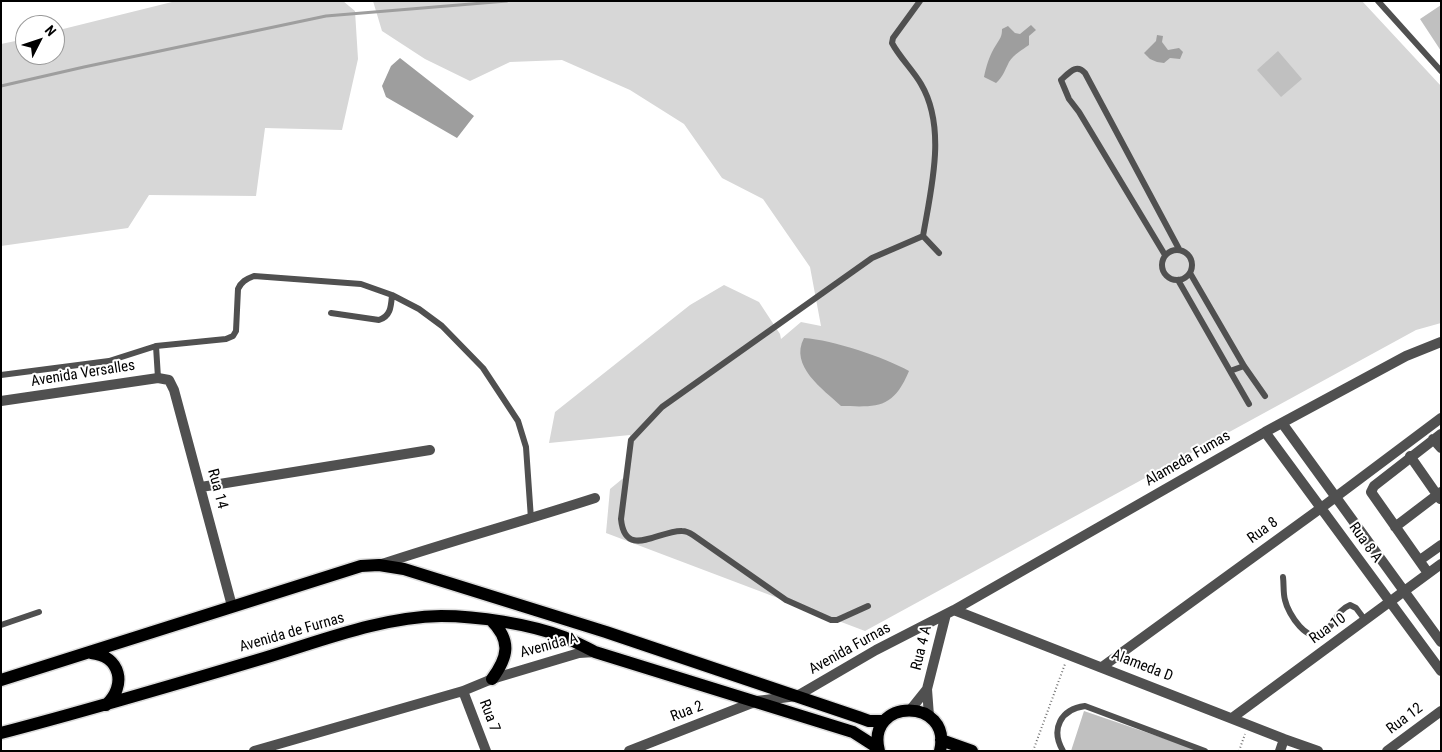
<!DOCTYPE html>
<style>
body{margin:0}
#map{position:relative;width:1442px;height:752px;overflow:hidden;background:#fff;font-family:"Roboto Condensed",sans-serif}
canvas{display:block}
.frame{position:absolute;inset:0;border:2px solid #000;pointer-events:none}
.north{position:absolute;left:15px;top:15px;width:50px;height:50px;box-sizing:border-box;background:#fff;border:1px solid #999;border-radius:50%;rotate:49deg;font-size:14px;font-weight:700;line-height:20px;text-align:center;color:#000}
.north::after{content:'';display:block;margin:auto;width:18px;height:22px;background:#000;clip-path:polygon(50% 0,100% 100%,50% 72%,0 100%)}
</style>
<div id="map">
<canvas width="1442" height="752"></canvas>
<div class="frame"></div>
<div class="north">N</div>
</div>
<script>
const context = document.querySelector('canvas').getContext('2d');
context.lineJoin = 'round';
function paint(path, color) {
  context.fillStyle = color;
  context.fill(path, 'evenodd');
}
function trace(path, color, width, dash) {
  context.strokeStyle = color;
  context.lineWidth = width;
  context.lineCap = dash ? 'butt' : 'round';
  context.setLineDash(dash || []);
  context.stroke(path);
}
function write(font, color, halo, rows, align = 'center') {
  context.font = font + ' "Roboto Condensed",sans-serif';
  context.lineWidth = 4;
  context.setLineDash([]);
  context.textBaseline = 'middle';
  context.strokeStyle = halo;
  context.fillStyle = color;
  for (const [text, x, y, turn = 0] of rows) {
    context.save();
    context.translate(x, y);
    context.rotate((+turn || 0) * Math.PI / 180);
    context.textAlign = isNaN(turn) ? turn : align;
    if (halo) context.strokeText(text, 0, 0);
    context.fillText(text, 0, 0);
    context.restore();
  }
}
const green = new Path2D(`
 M176,1H343L355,11L358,59L342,130L265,128L256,196L149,195L128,228L1,246V44L25,39V55H55V31Z
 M373,1H1362L1441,86V323L1416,330L865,631L606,533L610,489L627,475L630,435L549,443L555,412L690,305L724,285L759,302L780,334L781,339L801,322L821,326L810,267L763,199L722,178L684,124L630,90L562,60L510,62L470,81L425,59L382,31Z`);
const water = new Path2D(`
 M1031,25L1036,30L1029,36V45C1022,50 1014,54 1009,62C1005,70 1003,77 996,83L984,77C986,66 990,54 996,45C1000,38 1002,37 1002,29L1008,26L1015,33L1020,34Z
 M1157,35L1163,36L1162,42L1168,50L1179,48L1183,52L1180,59L1170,58L1164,63L1157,62L1150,59L1144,53L1156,41Z
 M400,58L474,116L457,138L386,97L382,86L391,66Z
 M804,338C833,340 884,357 909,371C893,409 878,407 841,406C823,389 789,366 804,338Z`);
const stream = new Path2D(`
 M1,86L84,67L326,16L507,1`);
const building = new Path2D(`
 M1441,5V51L1420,19Z
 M1278,51L1302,79L1281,97L1257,70Z
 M1084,711L1198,750V751H1071Z`);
const path = new Path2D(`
 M1033,751L1065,664
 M1239,751L1245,734`);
const lane = new Path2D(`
 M920,1L893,38L892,43C900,58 913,70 921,84C947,128 931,189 923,236L939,253
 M1378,1L1441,71
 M1162 265a15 15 0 1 1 30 0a15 15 0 1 1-30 0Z
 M1165,255L1079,112L1069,99L1061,80C1069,73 1076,63 1085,73L1179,249
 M1190,273L1244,366L1265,396
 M1178,280L1230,371L1244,366
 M331,313L379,320C391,316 391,306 392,295
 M1230,371L1249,404
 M1,375L109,361L156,346
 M158,378L156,346L226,339L233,336L236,331L238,289C241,282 246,279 254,276L361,284L392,295L419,309L442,326L483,368L518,421L526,447L531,519
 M1283,577C1284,585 1283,593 1285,600C1288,614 1308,645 1324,633C1334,625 1337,610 1350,605L1356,608L1365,620
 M868,606L837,620H831L786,600L693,535C690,533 686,531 682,531C659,530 625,560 621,519L631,440L662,407L872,258L923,236
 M1,625L39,612
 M1063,751C1050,729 1061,709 1085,706L1205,751`);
const street = new Path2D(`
 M1,401L158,378L169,380L174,390L232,606
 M1282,423L1441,642
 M1265,432L1441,671
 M1433,439L1441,448
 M1410,456L1440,499
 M201,487L430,450
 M1395,527L1441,492
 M1420,560L1441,545
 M379,565C451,541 524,521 595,498
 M1428,573L1371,492L1374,486L1441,434
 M954,610L1284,739L1318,751
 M1102,667L1321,508L1441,418
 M463,691L486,751
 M911,709L927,689
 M929,716L927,689L946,614
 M1232,718L1441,564
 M254,751L463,691L492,679L579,653L595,652
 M629,751L757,701L797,696L876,650L954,610L1265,432L1406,356L1441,342
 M1280,751L1284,739
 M1387,751L1441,711`);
const primary = new Path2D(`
 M491,620C512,641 508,657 492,679
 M91,653C121,656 127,686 106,705
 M1,680L361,566L379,565L404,569L606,632L858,717L869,721H884
 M1,733C89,710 177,684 264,658C321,641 381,617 441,616C478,616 529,624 564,637C574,641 585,647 595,652L853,732L878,748
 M941,740L972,751
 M879,751C865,697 953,697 940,751`);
const streetNames = [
 ["Avenida Versalles",83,374,-9],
 ["Alameda Fumas",1188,459,-30],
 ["Rua 14",217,489,75],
 ["Rua 8",1263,531,-36],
 ["Rua 8 A",1365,543,54],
 ["Rua 10",1328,629,-36],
 ["Avenida de Furnas",292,633,-16],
 ["Avenida A",549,646,-15],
 ["Rua 4 A",922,648,-76],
 ["Avenida Furnas",850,649,-29],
 ["Alameda D",1142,666,21],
 ["Rua 2",687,712,-21],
 ["Rua 7",489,716,69],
 ["Rua 12",1405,719,-37]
];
paint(green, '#d7d7d7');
paint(water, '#9e9e9e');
trace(stream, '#9e9e9e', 3);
paint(building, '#c0c0c0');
trace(primary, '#dbdbdb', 15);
trace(path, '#727272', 2, [1, 2.5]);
trace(lane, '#505050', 6);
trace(street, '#505050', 10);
trace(primary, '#000', 12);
write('15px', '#000', '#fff', streetNames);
</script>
